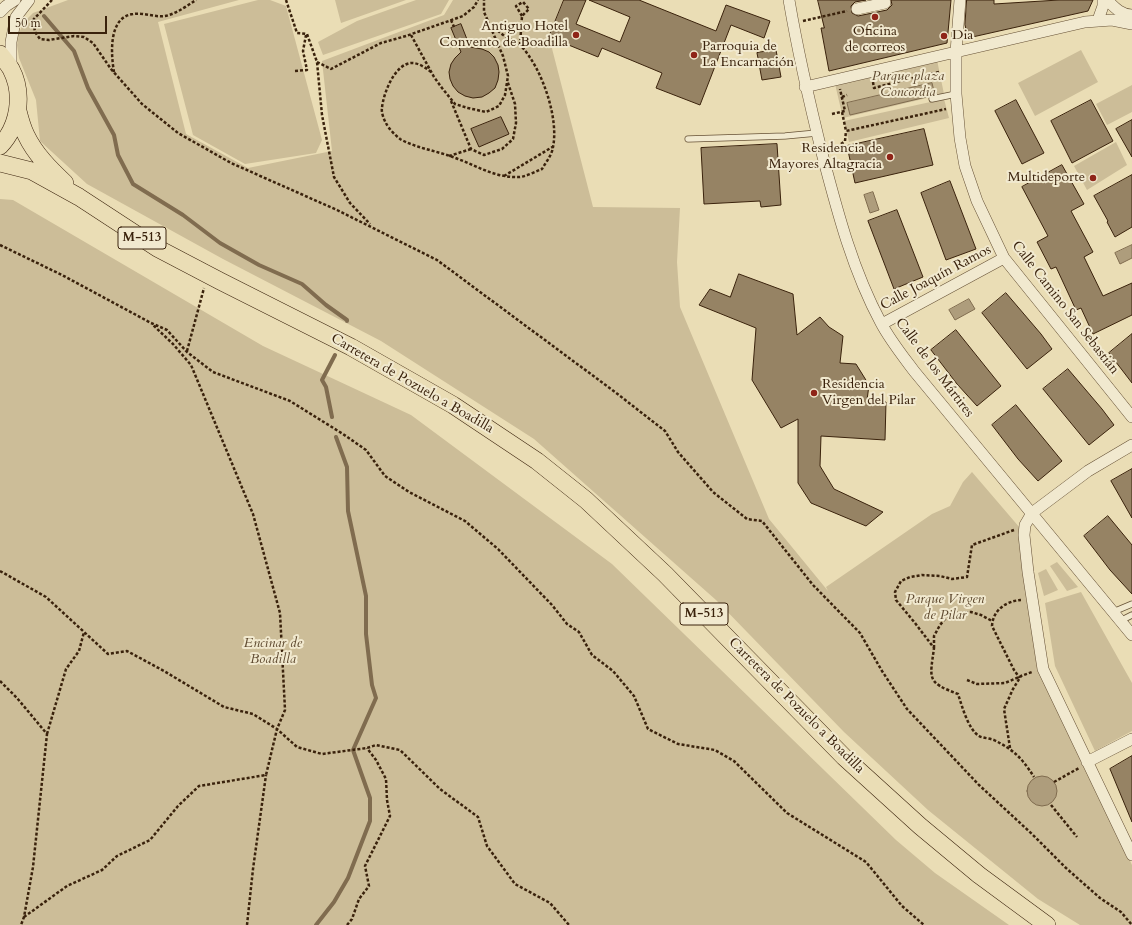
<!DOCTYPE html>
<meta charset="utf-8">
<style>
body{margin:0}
#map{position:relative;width:1132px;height:925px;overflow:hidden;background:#eaddb5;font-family:Cardo,serif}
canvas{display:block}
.scale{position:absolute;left:8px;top:16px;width:99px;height:18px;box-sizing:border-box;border:2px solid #3a220c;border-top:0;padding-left:5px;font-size:12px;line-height:14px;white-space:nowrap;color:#3a220c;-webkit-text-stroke:3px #f1e9cf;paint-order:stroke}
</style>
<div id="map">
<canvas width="1132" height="925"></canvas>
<div class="scale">50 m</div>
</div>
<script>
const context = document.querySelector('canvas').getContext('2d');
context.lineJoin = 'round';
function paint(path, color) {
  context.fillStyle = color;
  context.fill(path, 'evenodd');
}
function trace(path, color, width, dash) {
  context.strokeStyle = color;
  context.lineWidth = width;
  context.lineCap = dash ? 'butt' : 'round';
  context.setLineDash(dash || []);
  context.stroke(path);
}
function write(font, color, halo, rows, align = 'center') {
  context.font = font + ' Cardo,serif';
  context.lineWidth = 4;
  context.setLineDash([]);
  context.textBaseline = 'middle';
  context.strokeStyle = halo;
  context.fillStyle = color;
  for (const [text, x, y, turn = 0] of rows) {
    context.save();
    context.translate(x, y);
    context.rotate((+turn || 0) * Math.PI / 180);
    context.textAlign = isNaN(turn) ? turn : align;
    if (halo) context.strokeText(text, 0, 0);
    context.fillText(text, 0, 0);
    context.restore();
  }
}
const green = new Path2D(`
 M68,0H239L158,22L186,134L248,168L332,151L322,61L444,15L453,0H564L549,37L593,207L680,208L677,262L680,307L769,519L828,591L826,587L932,514L950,506L963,482L972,472L1020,528L1039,669L1132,865V925H1080L1038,899L928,810L844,732L716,600L534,439L381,341L223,259L87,184L40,141L36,100L19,58L17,45L19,33L24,22L33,13Z
 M258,0H270L286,6L322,140L316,153L245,164L193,135L164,24Z
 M335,0H406L341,23Z
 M416,0H449L441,14L323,55L318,42L357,21Z
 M1081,50L1098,82L1035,116L1018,83Z
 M937,60L944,94L843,118L835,84Z
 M1132,85V112L1107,125L1096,104Z
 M944,99L949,118L849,142L844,121Z
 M1116,142L1127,165L1087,190L1074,166Z
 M0,199L13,200L263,346L411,415L612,564L896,840L935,873L1009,925H0Z
 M1057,562L1078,587L1067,591L1050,566Z
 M1046,569L1058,590L1044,596L1038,573Z
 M1081,592L1132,683V731L1095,751L1055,666L1045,603Z`);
const water = new Path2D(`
 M932,83L935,95L850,115L847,103Z
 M873,192L879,210L870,213L864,195Z
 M1132,245V258L1120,264L1115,253Z
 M969,299L975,309L955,320L949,310Z
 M1027 791a15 15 0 1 1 30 0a15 15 0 1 1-30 0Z`);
const stream = new Path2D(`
 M44,16L74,51L88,88L114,135L118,155L133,184L183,215L220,243L259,265L302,284L326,305L347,320V321
 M332,417L326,387L322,380L335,355
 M316,925L334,902L348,878L370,821V798L353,750L376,698L372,685L366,634V596L348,511L347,467L336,437`);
const building = new Path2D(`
 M564,0H586L576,24L620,42L630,17L589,0H639L716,31L726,5L770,21L764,38L731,25L700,105L656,88L662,73L602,48L598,57L549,37Z
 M818,0H866L855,2L851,6L852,13L858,16L887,10L892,5L891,0H951L947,43L829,71L821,28H824Z
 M967,0H994V4L1059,0H1093L1088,11L968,38L965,25Z
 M461,24L470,47L482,49L489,52L494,57L498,65L499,72L498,80L495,88L489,93L482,97L473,98L465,96L458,92L453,86L450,79L449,72L451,64L455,58L461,52L451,28Z
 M772,50H776L781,77L762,80L757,53Z
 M1016,100L1044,153L1022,164L995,111Z
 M1091,100L1113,141L1072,163L1051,121Z
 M501,117L509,134L479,147L471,129Z
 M1132,120V157L1116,129Z
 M924,129L933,165L855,183L847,146Z
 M777,144L781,205L761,207L760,201L704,204L701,148Z
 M1062,165L1084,204L1071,211L1093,252L1084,257L1103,296L1132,283V315L1093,334L1081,308L1076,310L1056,267L1051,269L1037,242L1048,236L1022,187Z
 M1132,175V227L1115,237L1107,222L1108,221L1094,196Z
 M950,181L976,249L946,260L921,193Z
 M897,210L923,277L894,289L868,221Z
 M739,274L793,294L797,335L820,317L829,327L843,336L840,363L856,364L869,385L867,400L886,402L885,440L821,436L820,466L834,489L883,512L866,526L811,503L798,483V419L781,428L752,380L756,328L699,305L710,289L730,297Z
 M1006,293L1041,334L1052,349L1027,369L982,313Z
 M956,330L1001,386L977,406L957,384L931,350Z
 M1132,334V383L1109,353Z
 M1068,369L1102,409L1114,425L1089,445L1043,389Z
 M1016,405L1062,461L1038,481L1018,459L992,425Z
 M1132,469V518L1111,481Z
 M1108,516L1132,545V594L1110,570L1084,536Z
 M1132,756V822L1110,769Z`);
const path = new Path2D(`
 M52,0L33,20L35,32L40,39L49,40L74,36L84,37L93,43L111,69L142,104L178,133L231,163L337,210L437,260L615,392L665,431L678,452L713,492L747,519L762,521L813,585L860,633L882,671L907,709L979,785L1032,834L1066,868L1100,898L1121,912L1132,925
 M286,0L297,33L307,34L317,62L322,115L334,177L350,203L370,224
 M451,20L454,27
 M803,21L847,11
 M411,35L434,77L442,88L455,104L468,108L486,112L499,106L505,95L508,76L503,56L484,12V0
 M520,45L522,16L529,9L523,2L516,6L522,16
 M317,62L331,69L381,43L406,36L463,16L474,7L478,0
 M295,71L307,70L303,51L306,35
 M114,72C111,55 108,17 133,14C144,12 158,19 169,15C179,12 188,5 196,0
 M431,72C426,68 419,63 412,63C395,63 383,94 382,108C381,112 384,120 386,123C388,128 396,136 400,139C418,149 439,151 458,159C477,166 494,177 516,177C524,178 534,172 542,169C546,162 552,155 553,147C559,118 542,69 522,47C518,42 511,40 506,37C500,33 495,28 490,23
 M873,82L874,88L900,81L939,72
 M842,97L847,95
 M451,101L471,149L484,155L502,149L513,139L516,123L515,104L507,80
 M842,112L846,131L946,109
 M832,114L845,111L840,89
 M841,144L845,141L846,131
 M449,156L471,149
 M504,176L554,146
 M0,245L62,275L151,323L167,330L187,352L213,372L290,401L343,434L366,450L385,476L409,492L465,521L498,549L552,605L567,624L579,632L592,655L613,671L634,696L648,729L678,744L715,750L734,761L787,813L866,862L902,906L924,925
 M187,351L204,288
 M1014,530L972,545L967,577L952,579L940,576L922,575L910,577L901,581L895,592L896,600L915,623L934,648C930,679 926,682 958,694C962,706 968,729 979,736C982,738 989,738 994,740C1014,750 1022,758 1034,777
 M0,571L46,597L108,654L127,651L164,671L224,707L253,714L277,729L297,747L322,754L367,748L376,745L400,750L440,789L478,817L487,846L515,884L550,903L569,925
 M934,648V636L940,625L950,613L971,612L981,615L992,621
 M1021,676L1019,677L1014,670L992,626C993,610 1006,601 1021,600
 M967,680L977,684L1005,683L1019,677
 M0,681L17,698L47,734L33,867L24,917L21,925
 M47,734L66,669L79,651L84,632
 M1010,748L1004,709L1013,689L1021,676L1032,672
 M1054,782L1079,768
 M1051,805L1077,837
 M24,917L67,886L102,870L117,856L150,840L178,806L199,786L266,775L277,729L285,710L280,613L253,514L191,365L173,344L153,325
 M247,925L253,869L266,775
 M347,925L352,919L359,899L369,886L365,866L390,816L387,800L386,779L376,760L367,748`);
const lane = new Path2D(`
 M932,99L956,94
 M688,139L785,136L817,133
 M1113,612L1132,604
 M1120,621L1132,615`);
const street = new Path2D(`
 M789,0C798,53 810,105 823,157C838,214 853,271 881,323C890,340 902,355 914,371L1132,635
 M960,0L956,52V94L960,138L965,166L977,201L1004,258L1132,417
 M1107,0C1114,7 1121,15 1132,15
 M857,9L885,3L884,0
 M0,12L6,6L15,0
 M1098,20L1103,6V0
 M11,68V42L16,17L29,0
 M805,87L1085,22L1112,20L1132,24
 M882,324L1004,258
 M1132,445L1088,471L1032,513L1025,525L1024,535L1028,572L1043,669L1132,855
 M1087,762L1132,739`);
const primary = new Path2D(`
 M0,54C4,59 8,64 11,69C24,94 19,126 0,146
 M18,111C20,119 22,127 26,135C35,154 50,169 65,183
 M0,163L32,171L79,197L157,248L220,281L351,347L453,405L537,461L586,500L665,574L844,757L920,826L979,875L1047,925`);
const markers = [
 [875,17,4,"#8f2418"],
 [576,35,4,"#8f2418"],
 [944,36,4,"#8f2418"],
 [694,55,4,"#8f2418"],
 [890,157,4,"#8f2418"],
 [1093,178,4,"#8f2418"],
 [814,393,4,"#8f2418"]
];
const shields = [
 [142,238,48],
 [704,614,48]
];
const shieldNames = [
 ["M-513",142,238],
 ["M-513",704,614]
];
const poiNames = [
 ["Antiguo Hotel",568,27],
 ["Convento de Boadilla",568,43],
 ["Oficina",875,32,"center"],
 ["de correos",875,48,"center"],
 ["Dia",952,36,"left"],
 ["Parroquia de",702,47,"left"],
 ["La Encarnación",702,63,"left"],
 ["Residencia de",882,149],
 ["Mayores Altagracia",882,165],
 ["Multideporte",1085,178],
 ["Residencia",822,385,"left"],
 ["Virgen del Pilar",822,401,"left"]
];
const parkNames = [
 ["Parque plaza",908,77],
 ["Concordia",908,93],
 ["Parque Virgen",945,600],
 ["de Pilar",945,616],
 ["Encinar de",273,644],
 ["Boadilla",273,660]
];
const streetNames = [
 ["Calle Joaquín Ramos",936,278,-28],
 ["Calle Camino San Sebastián",1065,308,52],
 ["Calle de los Mártires",934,368,53],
 ["Carretera de Pozuelo a Boadilla",412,384,30],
 ["Carretera de Pozuelo a Boadilla",796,706,45]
];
paint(green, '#ccbd98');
paint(water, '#ae9d7c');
trace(water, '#806c4f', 1);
trace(stream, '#806c4f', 4);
paint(building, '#968364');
trace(building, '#3a220c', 1);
trace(lane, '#665136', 7);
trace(street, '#665136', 12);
trace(primary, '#3a220c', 18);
trace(path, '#3a220c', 2.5, [3, 2]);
trace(lane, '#f1e9cf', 5.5);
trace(street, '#f1e9cf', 11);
trace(primary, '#eaddb5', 17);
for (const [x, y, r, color] of markers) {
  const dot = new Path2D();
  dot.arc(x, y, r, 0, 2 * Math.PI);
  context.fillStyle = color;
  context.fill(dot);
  trace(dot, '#f1e9cf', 1.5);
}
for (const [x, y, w] of shields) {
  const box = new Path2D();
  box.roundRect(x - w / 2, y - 11, w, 22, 3);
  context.fillStyle = '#f1e9cf';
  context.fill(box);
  trace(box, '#3a220c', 1);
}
write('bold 13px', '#3a220c', null, shieldNames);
write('14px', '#3a220c', '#f1e9cf', poiNames, 'right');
write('italic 14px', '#5e492f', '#f1e9cf', parkNames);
write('14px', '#3a220c', '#f1e9cf', streetNames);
</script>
